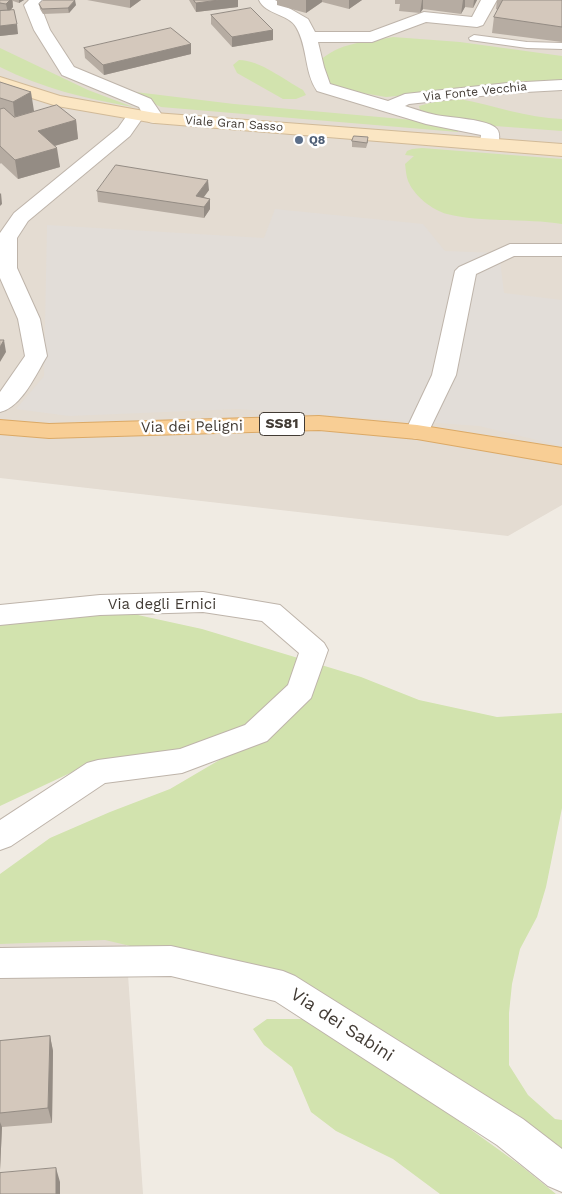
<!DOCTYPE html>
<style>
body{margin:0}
canvas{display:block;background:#f0ebe3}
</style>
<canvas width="562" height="1194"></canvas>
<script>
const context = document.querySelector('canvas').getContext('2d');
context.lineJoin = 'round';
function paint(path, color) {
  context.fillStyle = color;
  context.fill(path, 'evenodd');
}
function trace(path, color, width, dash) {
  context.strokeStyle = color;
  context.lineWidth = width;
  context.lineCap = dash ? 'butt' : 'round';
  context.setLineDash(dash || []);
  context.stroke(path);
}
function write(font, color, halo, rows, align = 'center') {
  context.font = font + ' "Work Sans",sans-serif';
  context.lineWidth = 5;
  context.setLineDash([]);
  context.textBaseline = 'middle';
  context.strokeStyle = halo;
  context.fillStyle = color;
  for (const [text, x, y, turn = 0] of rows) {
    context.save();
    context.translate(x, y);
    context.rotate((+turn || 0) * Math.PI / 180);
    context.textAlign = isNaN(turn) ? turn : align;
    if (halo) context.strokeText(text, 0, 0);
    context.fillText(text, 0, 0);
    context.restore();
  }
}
const residential = new Path2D(`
 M0,0H562V505L508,536L0,478Z
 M122,887L143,1194H0V908Z`);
const industrial = new Path2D(`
 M275,209L423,224L445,251L499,253L504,293L562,300V446L479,426L238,409L69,416L16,409L44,376L47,225L264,238Z`);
const green = new Path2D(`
 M393,37L460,42L562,56V81L386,97L345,90L327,83L318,62C340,42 365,42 393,37Z
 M0,48L88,90L133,107C86,99 42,88 0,67Z
 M239,60C260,60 284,80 303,90L306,95L296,99H283L237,73L233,65Z
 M127,91L234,104L435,122L458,127V132L161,107Z
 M459,99C494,105 526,118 562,119V131L495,126L428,115L420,110L419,106L441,100Z
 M422,148L562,159V224C525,218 482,223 447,214C432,210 415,196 409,183C406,177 406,170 405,164L414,156L405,155L407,151L412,149Z
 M115,610L202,629L361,677L419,700L497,717L562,713V808L546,887L537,917L520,949L512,984L509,1013V1065L528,1095L555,1119L562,1120V1168L266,978L105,940L0,944V874L50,838L110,812L170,789L233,752L176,753L98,760L0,806V625Z
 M267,1019H310L366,1054L520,1165L556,1194H440L393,1159L336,1131L311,1112L292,1067L264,1045L253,1029Z`);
const service = new Path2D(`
 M474,35L527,42L562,43V49L527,48L470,40L469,38Z`);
const minor = new Path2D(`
 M29,0H49L41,7L50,30L74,67L151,99L164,118L161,122L155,123L149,122L144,116L130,136L28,221L17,238V268L40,319L47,356C36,374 22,407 0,412V392L25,356L18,319L0,278V233L14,213L118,128L130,111H141L139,107L62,75L34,30L24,5Z
 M259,0H275L308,19L315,32H370L424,12L472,17L481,0H497L483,25L477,27L426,22L372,42H318L324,67L330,84L388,101L405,94L508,83L562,80V90L508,93L409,104L405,106C415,109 426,113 436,115C450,118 489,119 497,129C501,134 499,144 496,148L489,150L482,148L480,144L481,135L426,124L317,91C304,72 308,47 296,27C289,14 266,15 259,0Z
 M510,244H562V256H514L476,274L456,375L426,437L417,439L408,437L405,432L432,375L455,271L459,267Z
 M203,592L280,605L324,643L328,650L311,698L267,741L182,773L105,783L11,846L0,850V820L87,763L98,760L180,749L245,725L288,685L299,653L262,621L203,612L100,615L0,625V605L100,595Z
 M171,946L283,971L295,976L523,1119L562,1149V1192L548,1186L497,1145L275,1001L171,976L0,978V948Z`);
const secondary = new Path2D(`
 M0,77L60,96L155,113L562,144V156L155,123L57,106L0,88Z`);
const primary = new Path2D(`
 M319,416L417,425L562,448V464L417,439L319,430L49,438L0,434V420L49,424Z`);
const wall = new Path2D(`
 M0,0H24L19,3L13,1V7L10,10L18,34L0,36Z
 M87,0H141L130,8Z
 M189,0H238V7L196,12Z
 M277,0H362L349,9L322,2L306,13L277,5Z
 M395,0H477L473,8L465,7L461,14L423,9L420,13L399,11L400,4H395Z
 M497,0H562V42L492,33L494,17L498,10L496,9Z
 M39,4L76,5L69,13L43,14L40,9Z
 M211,15L273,30V40L232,47L211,24Z
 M191,44V54L104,75L85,58L84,48Z
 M0,82L34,111L32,112L76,120L78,139L55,146L60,167L18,179L1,163L0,164Z
 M368,137V142L366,148L352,147V141Z
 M209,190L204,197L210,199V209L204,218L98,202L97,191Z
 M50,1036L53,1051L52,1123L2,1127L0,1170V1041Z`);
const shadedWall = new Path2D(`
 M10,0H12L13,7L8,13L6,4Z
 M19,0H24L19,3Z
 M75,0L76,5L69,13L68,8Z
 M130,0H141L130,8Z
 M219,0H238V7L196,12V3Z
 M306,0H322V2L306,13Z
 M349,0H362L349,9Z
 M422,0H423V9L420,13Z
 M463,0H465V7L461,14Z
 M474,0H477L473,8Z
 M17,24L18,34L0,36V26Z
 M273,30V40L232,47V37Z
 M191,44V54L104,75L103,65Z
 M31,92L34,111L15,121L13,102Z
 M76,120L78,139L40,150L38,131Z
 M57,148L60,167L18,179L15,160Z
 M208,180L209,190L197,206L196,196Z
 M1,193L2,204L0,206V194Z
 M210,199V209L204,218V207Z
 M4,340L6,352L0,362V347Z
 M50,1036L53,1051L52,1123L48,1108Z
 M0,1122L2,1127L0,1170Z
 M56,1168L60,1182V1194H56Z`);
const building = new Path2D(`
 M0,0H10L6,4L0,3Z
 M43,0H75L68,8L42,9L39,4Z
 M194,0H219L196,3Z
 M503,0H562V27L494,17Z
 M251,8L273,30L232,37L211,15Z
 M14,10L17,24L0,26V11Z
 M171,28L191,44L103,65L84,48Z
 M0,82L31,92L13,102L0,98Z
 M57,105L76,120L38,131L57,148L15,160L0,146V109L4,108L14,117Z
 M354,136L368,137L367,143L352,141Z
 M116,165L208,180L196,196L210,199L204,207L97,191Z
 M0,340H4L0,347Z
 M50,1036L48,1108L0,1113V1041Z
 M56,1168V1194H0V1173Z`);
const markers = [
 [299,140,5,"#5c6f8a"]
];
const farStreetnames = [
 ["Via Fonte Vecchia",475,92,-6],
 ["Viale Gran Sasso",234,124,4]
];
const farServicenames = [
 ["Q8",309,140]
];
const shields = [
 [282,424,45]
];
const shieldNames = [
 ["SS81",282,424]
];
const streetNames = [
 ["Via dei Peligni",192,427,-1],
 ["Via degli Ernici",162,605]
];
const nearStreetnames = [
 ["Via dei Sabini",342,1025,33]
];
paint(residential, '#e4dcd2');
paint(industrial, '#e2ddd8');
paint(green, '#d2e3ae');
trace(service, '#beb4aa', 2);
trace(minor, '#beb4aa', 2);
trace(secondary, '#d1ba98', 2);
trace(primary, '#dba966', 2);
paint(service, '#fff');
paint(minor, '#fff');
paint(secondary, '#fbe6c3');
paint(primary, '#f8ce95');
paint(wall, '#b6aca2');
paint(shadedWall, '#948c84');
paint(building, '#d4c8bc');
trace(building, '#948c84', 1);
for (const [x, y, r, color] of markers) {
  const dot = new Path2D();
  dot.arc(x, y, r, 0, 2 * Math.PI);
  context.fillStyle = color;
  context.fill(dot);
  trace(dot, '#fff', 2);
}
write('12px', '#423b34', '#fff', farStreetnames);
write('bold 12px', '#4e5e75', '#fff', farServicenames, 'left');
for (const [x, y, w] of shields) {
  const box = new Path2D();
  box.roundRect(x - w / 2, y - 11.5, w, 23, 4);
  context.fillStyle = '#fff';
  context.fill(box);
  trace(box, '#423b34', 1);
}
write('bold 14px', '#423b34', null, shieldNames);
write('15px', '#423b34', '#fff', streetNames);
write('18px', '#423b34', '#fff', nearStreetnames);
</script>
